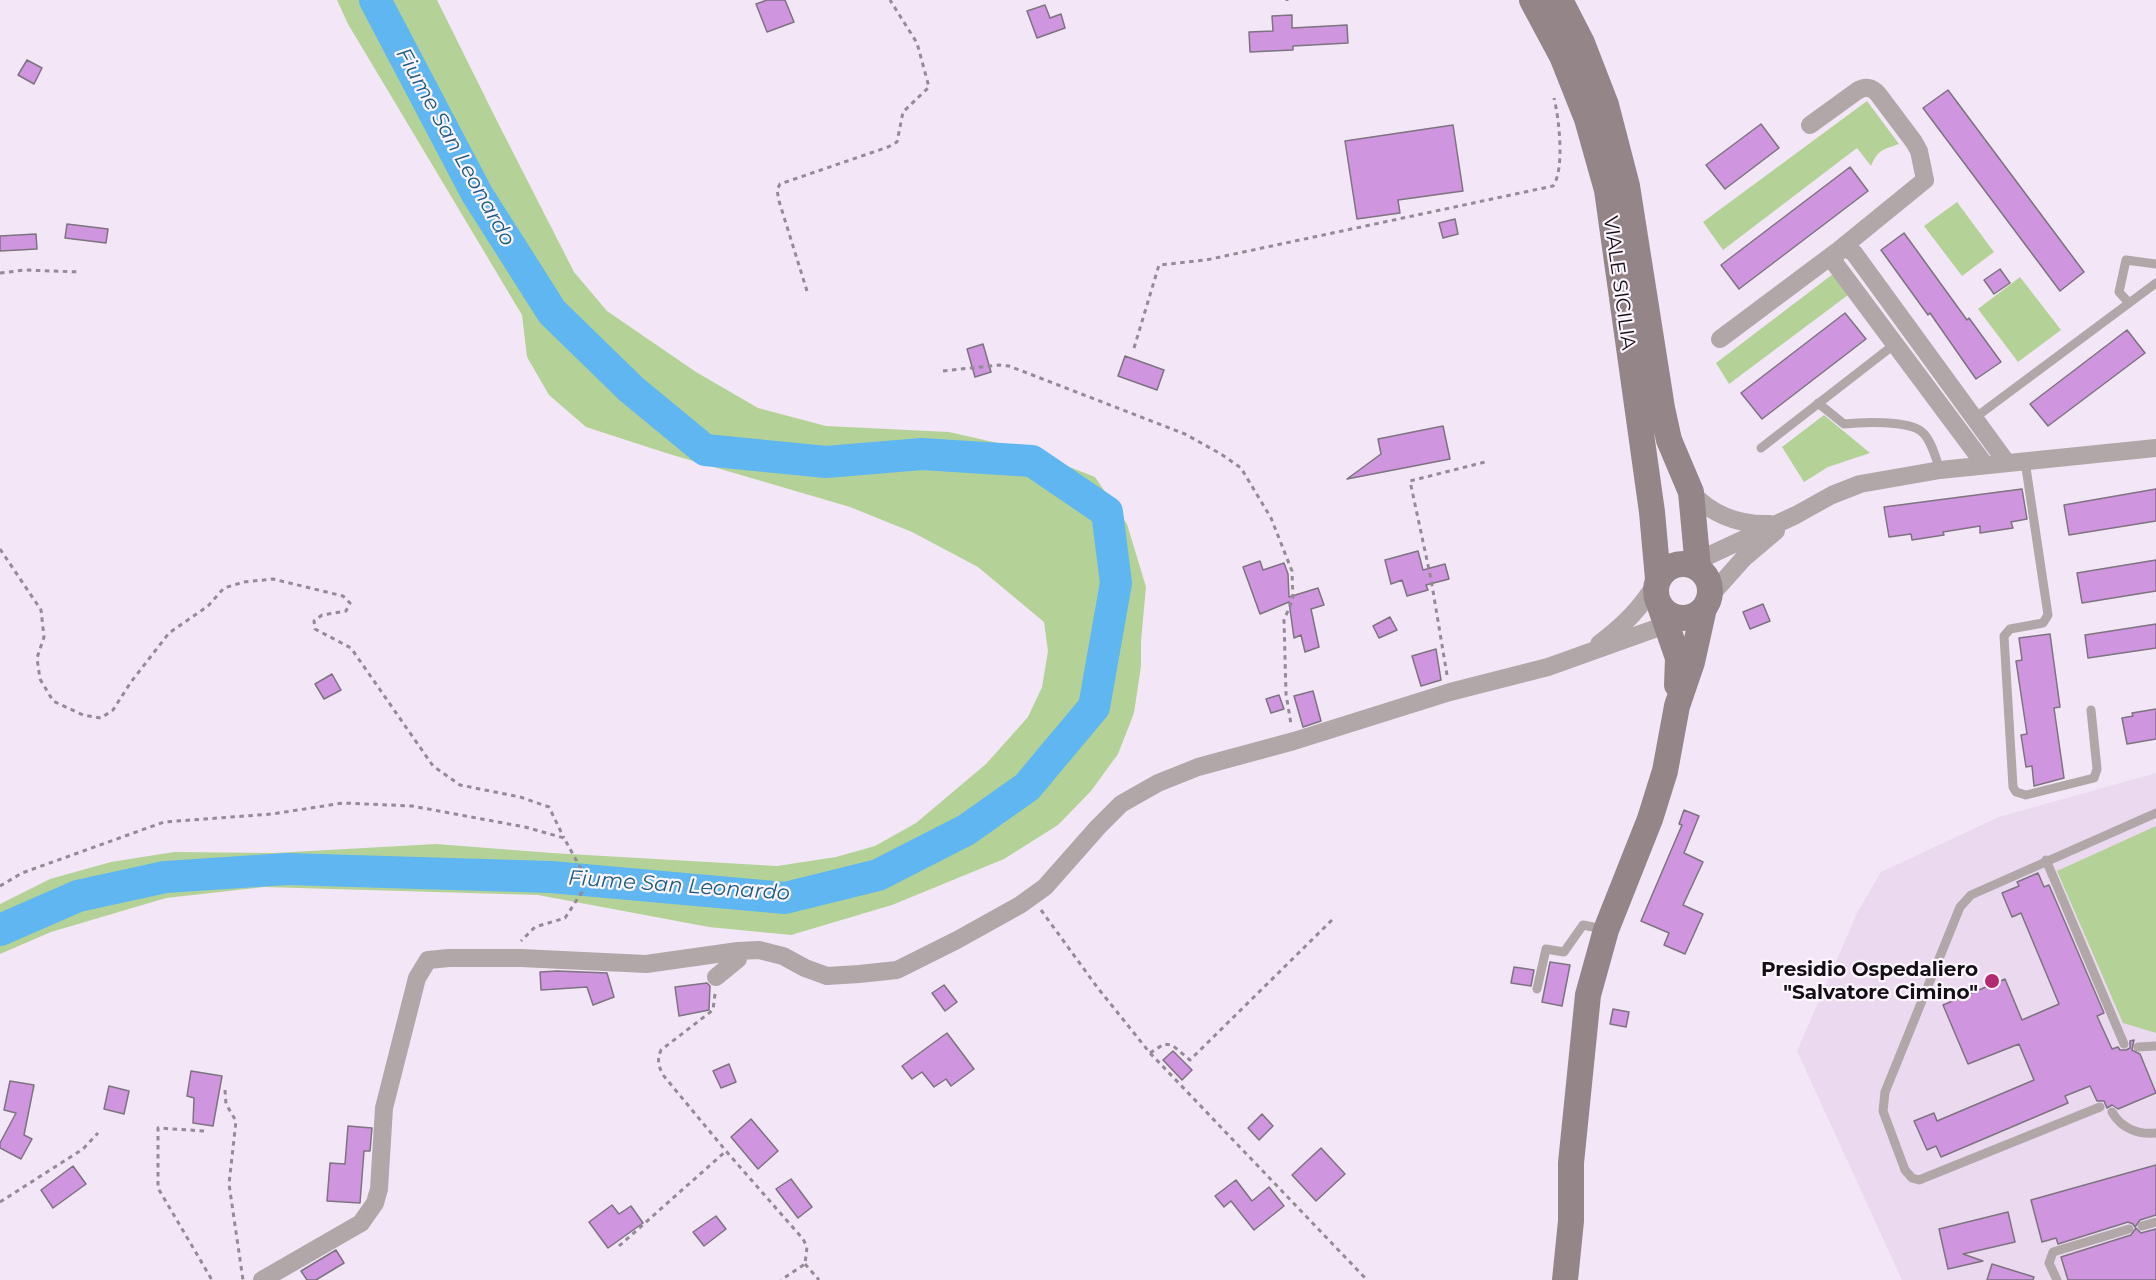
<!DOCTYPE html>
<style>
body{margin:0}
canvas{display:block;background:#f3e6f6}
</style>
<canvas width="2156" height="1280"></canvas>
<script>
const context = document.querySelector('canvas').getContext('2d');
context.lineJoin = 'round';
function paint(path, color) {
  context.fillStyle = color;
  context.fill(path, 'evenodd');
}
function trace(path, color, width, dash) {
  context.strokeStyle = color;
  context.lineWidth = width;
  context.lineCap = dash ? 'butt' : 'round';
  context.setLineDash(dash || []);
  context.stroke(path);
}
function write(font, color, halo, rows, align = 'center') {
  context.font = font + ' Montserrat,sans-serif';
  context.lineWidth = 4.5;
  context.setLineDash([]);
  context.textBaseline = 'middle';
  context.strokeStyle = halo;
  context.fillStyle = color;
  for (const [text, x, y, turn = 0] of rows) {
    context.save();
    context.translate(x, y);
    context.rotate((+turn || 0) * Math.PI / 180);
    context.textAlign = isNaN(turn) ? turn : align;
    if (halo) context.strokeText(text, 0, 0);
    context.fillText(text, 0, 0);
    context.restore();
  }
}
const built = new Path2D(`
 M2156,773V1280H1902L1797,1051L1858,911L1881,872L1999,817Z`);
const green = new Path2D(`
 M337,0H437L496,119L574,272L607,311L696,372L758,408L826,426L949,432L1024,449L1095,477L1127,524L1146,587L1141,641V666L1134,713L1118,754L1091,791L1058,825L1004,859L892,905L791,935L709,927L538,895L264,887L166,898L51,932L0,954V904L50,879L111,862L174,852L274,853L436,844L552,853L777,866L836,857L875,846L916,823L986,764L1028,717L1042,687L1048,651L1044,622L978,567L912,532L850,507L666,453L586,427L549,395L527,357L522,315L348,24Z
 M1867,101L1899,144C1883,150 1878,149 1871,166L1857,148L1723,250L1703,222Z
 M1957,202L1994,252L1962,276L1924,226Z
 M1833,274L1848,295L1729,384L1716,363Z
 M2020,277L2061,330L2018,362L1978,309Z
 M1824,415L1870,453L1828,467L1804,482L1782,447Z
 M2156,826V1033L2123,1023L2057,871Z`);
const river = new Path2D(`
 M0,930L78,896L165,877L287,869L551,877L785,898L878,875L966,830L1027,787L1094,707L1116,583L1107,512L1032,461L922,454L826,462L705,450L631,389L552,312L477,194L375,0`);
const building = new Path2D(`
 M767,0H785L794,22L767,32L756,4Z
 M1045,5L1050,18L1061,14L1065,28L1037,38L1027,11Z
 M1292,15V28L1347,25L1348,43L1293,46V50L1250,52L1249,32L1273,31L1272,16Z
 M27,60L42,68L34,84L18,75Z
 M1948,90L2084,272L2060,291L1923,108Z
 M1761,124L1779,148L1725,189L1706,165Z
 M1453,125L1463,191L1398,200L1400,213L1357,219L1345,141Z
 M1850,167L1868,191L1739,289L1721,265Z
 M1455,219L1458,234L1443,238L1439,223Z
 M67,224L108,229L106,243L65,238Z
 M1904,233L1967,320L1969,318L2001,362L1976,379L1930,313L1928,315L1881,250Z
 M36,234L37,249L0,251V236Z
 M2000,269L2010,283L1994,294L1984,280Z
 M1845,313L1866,339L1762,419L1741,393Z
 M2127,330L2145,353L2048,426L2030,404Z
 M983,344L991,372L975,377L967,349Z
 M1125,356L1164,370L1157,390L1118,376Z
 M1443,426L1450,459L1347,479L1381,454L1378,439Z
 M2022,489L2027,519L2011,522L2013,528L1980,533V526L1943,532L1944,535L1912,540L1911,534L1889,537L1884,507Z
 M2156,489V521L2069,535L2064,505Z
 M1418,551L1423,570L1445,564L1449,579L1426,585L1428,590L1407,596L1402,580L1391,584L1385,560Z
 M2156,560V591L2082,603L2077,573Z
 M1260,561L1263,570L1284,563L1288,574L1289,597L1318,588L1324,605L1311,609L1319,647L1305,652L1301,635L1294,638L1289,602L1260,614L1243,567Z
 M1763,604L1770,621L1750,629L1743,612Z
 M1390,617L1397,630L1379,638L1373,626Z
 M2156,624V648L2088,658L2085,635Z
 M2050,634L2060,707L2054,708L2064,778L2034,786L2032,766L2026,767L2021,735L2027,734L2016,661L2022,660L2019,638Z
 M1436,649L1441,680L1421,686L1412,656Z
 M332,674L341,690L324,699L315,684Z
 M1313,691L1321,721L1303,727L1294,696Z
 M1279,695L1284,709L1271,713L1266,699Z
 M2156,709V739L2127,744L2122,718L2133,716L2132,713Z
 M1684,810L1699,816L1684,853L1703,862L1683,905L1703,914L1685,954L1664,945L1669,933L1641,921L1682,825L1679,824Z
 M2038,873L2044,887L2049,885L2104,1013L2097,1016L2112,1049L2118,1047L2120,1050H2126L2130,1048V1041L2134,1040L2132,1050L2140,1054L2156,1093L2118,1109L2112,1105L2107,1108L2104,1101H2097L2090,1086L2065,1096L2068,1103L1941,1157L1936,1146L1927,1150L1914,1121L1934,1113L1937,1121L2034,1080L2019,1044L1968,1064L1943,1005L2005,979L2022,1020L2059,1004L2021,913L2012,917L2002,893L2019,886L2017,882Z
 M1550,962L1570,965L1562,1006L1542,1002Z
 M1514,967L1534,970L1531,986L1511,983Z
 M557,971L607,973L614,997L593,1005L587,987L541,990L540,972Z
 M707,983L710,986L709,1010L679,1016L675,987Z
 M944,985L957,1002L945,1011L932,993Z
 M1613,1009L1629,1012L1626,1027L1610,1024Z
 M947,1033L974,1069L951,1086L946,1079L934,1087L922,1072L912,1079L902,1066Z
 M1173,1051L1192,1070L1182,1080L1163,1060Z
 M729,1064L736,1082L721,1088L713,1071Z
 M191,1071L222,1076L213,1126L193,1123L194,1098L187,1096Z
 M10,1081L34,1085L24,1135L32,1139L21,1159L0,1148V1143L16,1113L4,1110Z
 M109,1086L129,1091L124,1114L104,1109Z
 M1262,1114L1273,1126L1259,1140L1248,1128Z
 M751,1119L778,1151L758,1169L731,1137Z
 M348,1126L372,1128L370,1151H364L360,1203L327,1201L330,1163L345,1164Z
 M1321,1148L1345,1174L1316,1201L1292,1175Z
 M2156,1165V1215L2140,1220L2135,1227L2133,1224L2128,1222L2058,1244L2056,1238L2042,1242L2031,1200Z
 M73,1166L86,1184L53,1208L41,1190Z
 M791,1179L812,1207L798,1218L776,1189Z
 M1236,1180L1252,1201L1269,1187L1284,1206L1254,1230L1231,1201L1224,1207L1215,1196Z
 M612,1205L619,1214L631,1206L643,1223L608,1248L589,1222Z
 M2008,1212L2015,1242L1963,1254L1983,1261L1948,1269L1939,1229Z
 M716,1216L726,1229L704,1246L693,1232Z
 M2136,1228L2141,1233L2156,1229V1280H2068L2061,1257L2131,1235Z
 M336,1250L344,1263L316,1280H307L301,1271Z
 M1992,1264L2034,1277L2033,1280H1987Z`);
const path = new Path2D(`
 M1287,0V1
 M0,273L25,270L80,272
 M807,291L779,201L777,190L780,184L888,147L897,142L903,112L929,87L917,43L890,0
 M1134,348L1159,265L1206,260L1553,186C1565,169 1559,118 1554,98
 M943,371L999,365L1009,366L1185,434L1221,454L1241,468L1271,518L1292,571L1293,599L1284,620L1286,694L1291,724
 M0,549L41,610L44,637L37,658L40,679L53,701L83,715L101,718L113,710L131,682L169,633L208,606L224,588L244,582L273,579L343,596L350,603L346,611L322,615L314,621L315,629L351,648L433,766L460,785L520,797L549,807L564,838
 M1447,675L1431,579L1410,481L1489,461
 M0,886L22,873L164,822L272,814L343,803L412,806L525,827L564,838L580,867L582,892L565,918L535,927L521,941
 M1041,910L1097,987L1150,1053L1367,1280
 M715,994L713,1010L661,1050C657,1060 658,1065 663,1075L726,1151L803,1239L807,1247L805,1264L781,1280
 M1150,1053L1164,1044L1172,1045L1190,1060L1332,920
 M225,1090L226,1104L236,1121L229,1184L243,1280
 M204,1131L158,1128V1188L212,1280
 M0,1202L83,1149L98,1133
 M619,1246L726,1151
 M805,1264L819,1280`);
const service = new Path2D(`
 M2129,303L2119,292L2126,260L2156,264
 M1818,403L1844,424C1861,422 1909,420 1922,432C1931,439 1936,459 1940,470
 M1976,417L2156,283
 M1761,448L1895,344
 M2025,461L2048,615L2043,623L2010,629L2004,636L2013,787L2016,792L2026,795L2094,778L2097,769L2091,710
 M2046,860L2124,1044
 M1537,989L1546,949L1564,952L1583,925L1603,929
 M2138,1047L2156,1046
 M2100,1107L1919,1180L1912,1178L1905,1170L1883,1111L1885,1092L1960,907L1971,895L2156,813
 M2112,1112C2121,1128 2138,1135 2156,1133
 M2142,1226L2156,1222
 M2057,1280L2049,1263L2053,1252L2129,1229`);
const minor = new Path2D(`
 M1720,339L1839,250L1925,180L1919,151L1914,142L1878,94C1872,87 1865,86 1857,91L1810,125
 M1985,465L1836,265L1834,259L1839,250L1845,248L1854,253L2007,463
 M1691,492C1712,515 1739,525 1770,524
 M1683,563L1697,561L1796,515L1832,495L1860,484L1940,470L2156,448
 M1710,596L1743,559L1776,531
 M1599,644C1624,625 1640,609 1657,582
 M716,977L738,959V951L759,950L783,956L805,968L827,976L859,974L897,970L957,940L1020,905L1045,887L1098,827L1121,804L1158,783L1198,767L1294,741L1450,692L1548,667L1685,618
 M262,1280L361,1223L375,1203L379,1189L384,1108L417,978L428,960L449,958H521L646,964L738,951`);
const secondary = new Path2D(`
 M1532,0L1562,56L1587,119L1607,190L1652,512L1658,579
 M1560,0L1582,43L1606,105L1627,186L1662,408L1669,440L1691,492L1698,568
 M1656 591a27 27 0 1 1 54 0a27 27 0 1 1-54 0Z
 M1660,606L1678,658L1677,685
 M1565,1280L1571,1221V1163L1588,995L1606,930L1650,819L1665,771L1677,706L1692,662L1704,608`);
const markers = [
 [1992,981,8,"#b12b70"]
];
const streetNames = [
 ["VIALE SICILIA",1619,283,82]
];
const poiNames = [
 ["Presidio Ospedaliero",1978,970],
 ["\"Salvatore Cimino\"",1978,993]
];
const waterNames = [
 ["Fiume San Leonardo",455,147,61],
 ["Fiume San Leonardo",679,886,4]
];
paint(built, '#ebd9f0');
paint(green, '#b4d297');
trace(river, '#5fb6f0', 32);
paint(building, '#cf95de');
trace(building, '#7e7381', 1.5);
trace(path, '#948b96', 3, [4.5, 4.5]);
trace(service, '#b1a7a8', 9);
trace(minor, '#b1a7a8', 18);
trace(secondary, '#948688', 26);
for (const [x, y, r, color] of markers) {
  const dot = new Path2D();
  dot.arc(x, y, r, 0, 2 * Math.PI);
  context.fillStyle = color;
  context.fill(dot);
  trace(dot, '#fdf5ff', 2);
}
write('20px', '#130f14', '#fdf5ff', streetNames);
write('bold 20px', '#130f14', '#fdf5ff', poiNames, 'right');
write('italic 21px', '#1d5c83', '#fdf5ff', waterNames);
</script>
